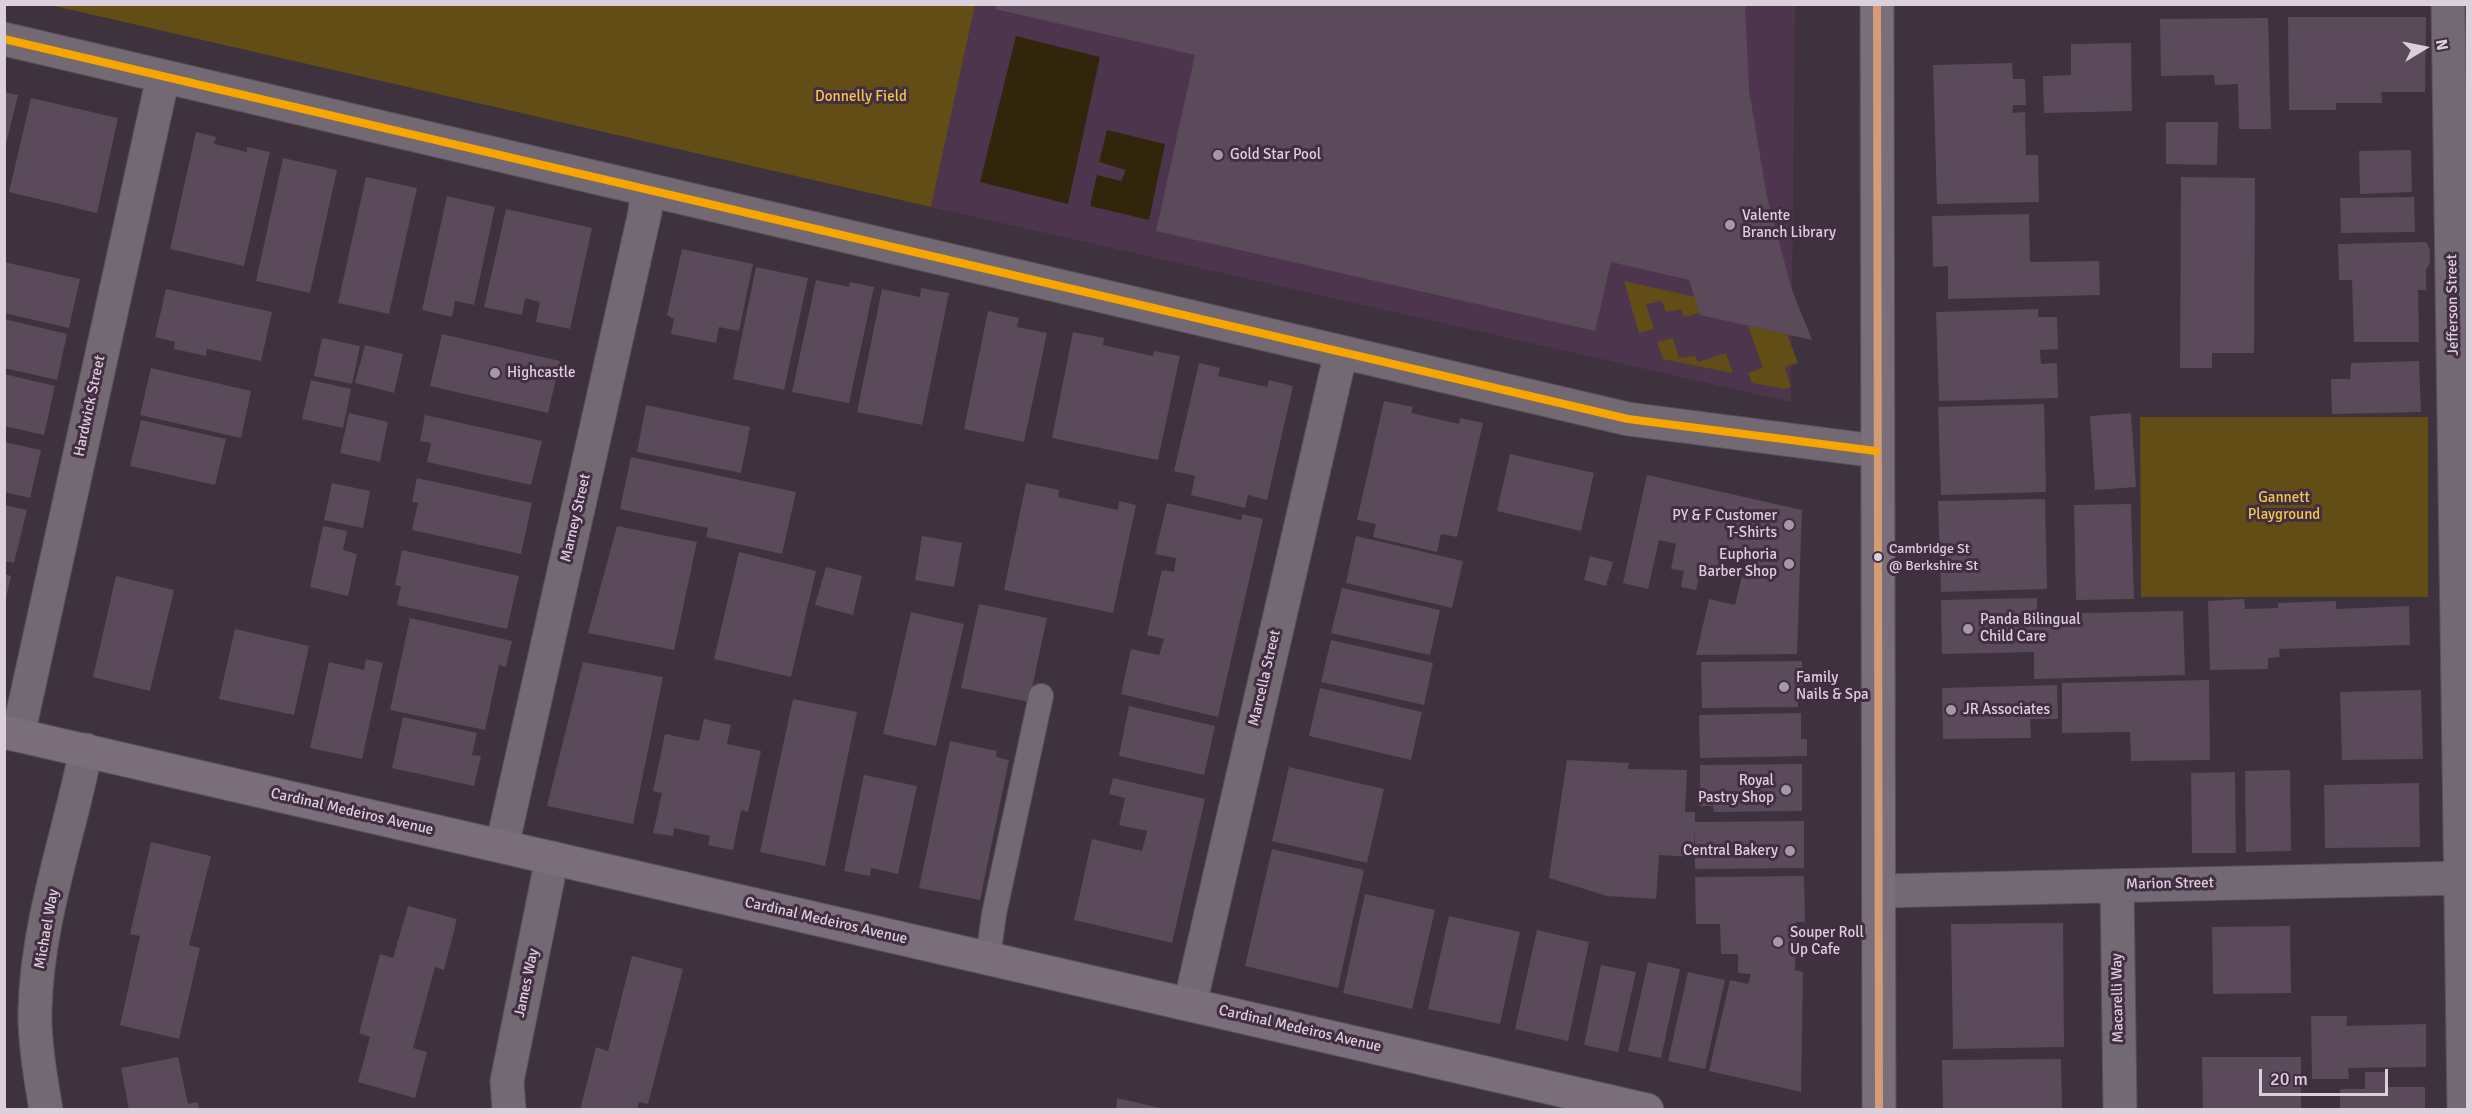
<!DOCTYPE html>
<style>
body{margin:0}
#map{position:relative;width:2472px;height:1114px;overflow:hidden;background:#3e323e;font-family:Signika,sans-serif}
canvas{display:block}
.frame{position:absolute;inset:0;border:6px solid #ddd0dd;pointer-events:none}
.north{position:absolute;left:2394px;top:18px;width:60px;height:60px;-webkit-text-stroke:4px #432d42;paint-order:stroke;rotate:80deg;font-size:16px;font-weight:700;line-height:24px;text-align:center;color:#ddd0dd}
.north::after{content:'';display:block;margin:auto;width:21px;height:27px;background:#ddd0dd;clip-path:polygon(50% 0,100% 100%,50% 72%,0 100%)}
.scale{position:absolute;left:2259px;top:1069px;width:129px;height:27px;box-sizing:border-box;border:3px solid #ddd0dd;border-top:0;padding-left:8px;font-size:18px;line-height:21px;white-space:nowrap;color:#ddd0dd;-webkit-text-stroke:4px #432d42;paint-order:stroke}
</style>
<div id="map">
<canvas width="2472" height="1114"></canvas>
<div class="frame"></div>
<div class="north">N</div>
<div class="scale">20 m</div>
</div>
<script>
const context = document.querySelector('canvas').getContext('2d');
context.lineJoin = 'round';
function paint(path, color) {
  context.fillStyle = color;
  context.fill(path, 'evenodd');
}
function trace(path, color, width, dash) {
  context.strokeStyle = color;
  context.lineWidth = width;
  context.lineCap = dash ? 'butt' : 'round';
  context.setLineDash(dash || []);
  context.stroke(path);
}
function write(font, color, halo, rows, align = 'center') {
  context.font = font + ' Signika,sans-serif';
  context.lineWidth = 6;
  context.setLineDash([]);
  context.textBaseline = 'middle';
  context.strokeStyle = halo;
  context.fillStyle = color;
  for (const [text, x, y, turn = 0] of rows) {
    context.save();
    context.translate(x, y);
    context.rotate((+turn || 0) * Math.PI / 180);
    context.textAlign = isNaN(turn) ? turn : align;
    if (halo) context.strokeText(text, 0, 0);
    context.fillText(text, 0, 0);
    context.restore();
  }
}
const built = new Path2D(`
 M975,5H1795L1791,402L931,207Z`);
const green = new Path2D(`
 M50,5H975L931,207Z
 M1624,281L1695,297L1700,313L1684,317L1681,309L1666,312L1662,301L1646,304L1654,329L1639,333Z
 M1748,326L1787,334L1798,363L1785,367L1791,387L1785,389L1752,383L1748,373L1763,368Z
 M1673,338L1679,358L1695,356L1698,362L1726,353L1733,373L1663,359L1657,342Z
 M2140,417H2428V597H2141Z`);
const water = new Path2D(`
 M1016,36L1100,57L1068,204L980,182Z
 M1107,130L1165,144L1149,220L1090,206L1097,175L1121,181L1126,170L1099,162Z`);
const building = new Path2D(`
 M996,4H1745L1749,90L1767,197L1792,290L1812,340L1700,315L1689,280L1611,262L1595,331L1156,231L1195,55L995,9Z
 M2288,17H2426L2425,92H2381L2382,103H2336V110H2289Z
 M2268,18L2271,129H2239L2238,84L2215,85L2214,75L2161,76L2160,19Z
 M2131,43L2132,111L2044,113L2043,76L2071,75V44Z
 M2012,63L2013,79H2025L2026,105H2013L2012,113L2025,112L2026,155H2038L2039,202L1937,204L1933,65Z
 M4,92L18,95L5,148H4Z
 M31,98L118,118L97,213L9,192Z
 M2166,122H2218L2217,165L2166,164Z
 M196,132L216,137L214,144L247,152V147L270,152L244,266L170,249Z
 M2411,150L2412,192L2360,194L2359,151Z
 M283,158L337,170L310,293L256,281Z
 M366,177L417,188L389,314L338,303Z
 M2181,177L2255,178L2254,353H2212V368H2180Z
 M447,196L495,207L474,305L455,301L452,317L422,310Z
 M2414,197L2415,232L2341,233L2340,198Z
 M506,209L592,228L570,329L536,322L540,302L525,298L522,315L484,307Z
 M2029,214L2030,262L2099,261L2100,295L1948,299V266L1933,267L1932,216Z
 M2426,242L2430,249V263L2426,270V290H2418L2419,342H2354L2352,280H2339L2338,244Z
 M682,249L753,264L739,331L719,327L716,343L671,334L674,319L667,315Z
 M4,262L80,279L69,328L4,313Z
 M756,267L808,278L784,390L733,379Z
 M816,280L849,287L850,282L874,287L849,403L792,392Z
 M921,288L949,293L922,425L857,412L882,289L920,297Z
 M166,289L272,312L261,361L207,349L206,356L174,349L175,342L155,337Z
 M2038,309V317H2057L2058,349L2040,350L2041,364L2057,363L2058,398L1939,401L1936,312Z
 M988,311L1019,318L1017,327L1047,333L1024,442L964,429Z
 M4,319L67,334L57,380L4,368Z
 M1073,332L1104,338L1103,345L1153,356L1154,351L1180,356L1158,460L1052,438Z
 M442,334L560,361L548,413L430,386Z
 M322,338L360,346L352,384L314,376Z
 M365,345L403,354L394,393L355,383Z
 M2419,361L2421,412L2332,414L2331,379H2350L2351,363Z
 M1199,363L1220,368L1218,376L1267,387L1269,380L1293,386L1267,500L1248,495L1245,508L1191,495L1195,476L1174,471Z
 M151,368L251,391L241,438L140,415Z
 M4,374L55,386L44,435L4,426Z
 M311,380L351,389L343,428L302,419Z
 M1384,401L1413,407L1411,413L1459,424L1460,418L1483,423L1457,537L1441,534L1437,552L1373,537L1376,524L1357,520Z
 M2044,404L2046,492L1941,495L1938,407Z
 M646,405L750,427L741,473L637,452Z
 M349,413L388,422L380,462L340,453Z
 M2131,413L2136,487L2095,490L2090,416Z
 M425,415L542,441L531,485L427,462L431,443L420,441Z
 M141,420L226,439L215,485L130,466Z
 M4,442L41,450L30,498L4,492Z
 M1510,454L1594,473L1581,531L1497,511Z
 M631,457L796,492L782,554L706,537L708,528L620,509Z
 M1647,475L1802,510L1797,654L1696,655L1709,599L1735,605L1746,559L1721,553L1715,576L1700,572L1696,590L1681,587L1684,571L1671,569L1676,544L1659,540L1648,589L1623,583Z
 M417,478L532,503L521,554L412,530L418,503L412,502Z
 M332,483L370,491L363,528L324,520Z
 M1026,483L1059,490L1058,497L1118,510L1119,501L1136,505L1113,613L1004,590Z
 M2045,499L2047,589L1941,592L1938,501Z
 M1167,503L1241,520L1242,514L1263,519L1218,717L1121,694L1131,649L1159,655L1164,639L1147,635L1162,570L1174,572L1176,558L1155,554Z
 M2131,504L2134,599L2076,600L2074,505Z
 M4,505L27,510L14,563L4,561Z
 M323,526L347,531L343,550L357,554L348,596L310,587Z
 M617,526L697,542L674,650L588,633Z
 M922,536L962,543L954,587L915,580Z
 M1356,536L1463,561L1452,608L1346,583Z
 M402,550L519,576L507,629L397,605L401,586L395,585Z
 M739,552L816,571L791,677L714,659Z
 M1590,556L1613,562L1606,586L1584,580Z
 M826,567L862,576L853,615L815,605Z
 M4,574L11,576L5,602H4Z
 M116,576L174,590L150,691L93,677Z
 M1342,588L1440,610L1430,655L1331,633Z
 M2037,598V614L2183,611L2185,675L2034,679V652L1942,654L1941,600Z
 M2244,599L2245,609L2278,608V603L2336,601V609L2409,606L2410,645L2279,649L2280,657L2268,658V669L2210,670L2208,601Z
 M979,604L1047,618L1029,702L961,688Z
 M911,612L964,624L936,746L883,734Z
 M410,618L512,641L506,667L499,665L485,730L390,710Z
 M235,629L309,646L294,715L219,699Z
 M1331,640L1433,663L1424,705L1321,682Z
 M366,659L383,663L362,759L310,748L329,662L364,670Z
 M1802,661L1803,685L1798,686V707L1702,708L1701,662Z
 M583,662L663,677L633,824L547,806Z
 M2209,680L2210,760L2131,761L2130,732L2062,733V683Z
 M2057,685L2058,719H2030L2031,738L1943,739L1942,688Z
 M1320,688L1422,712L1411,760L1309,736Z
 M2421,690L2423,759L2342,760L2340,692Z
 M793,699L857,712L825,866L760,852Z
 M1129,706L1215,726L1204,775L1119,756Z
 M1801,713V739H1807V756L1700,758L1699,715Z
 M403,717L477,733L472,755L481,756L474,786L392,768Z
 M704,719L731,725L727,744L761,751L748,812L741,810L733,850L708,845L710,836L674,828L673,836L653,833L662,793L653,791L665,734L699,741Z
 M950,741L997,751L996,757L1009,760L980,900L919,888Z
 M1567,760L1629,763L1628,769L1687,770L1685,812H1695V822L1804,821V868L1695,869V830L1693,857L1659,855L1656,899L1607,896L1549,878Z
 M1802,764V811L1714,812L1713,806H1700V765Z
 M1289,767L1384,789L1367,863L1272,841Z
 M2290,770L2291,851L2246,852L2245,771Z
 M2235,772L2236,853H2192L2191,773Z
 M864,775L917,786L898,874L871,868L870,876L844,871Z
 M1113,778L1205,799L1172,943L1074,920L1092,839L1142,851L1147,831L1119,825L1125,798L1109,794Z
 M2419,783L2420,847L2325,848L2324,785Z
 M151,842L211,856L189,945L200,948L179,1039L120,1025L140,936L130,934Z
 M1272,849L1364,870L1338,988L1245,966Z
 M1804,876L1805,922H1796L1795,970L1803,972L1801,1092L1709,1071L1730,980L1748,984L1751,974L1738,973V954H1721L1720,924H1696L1695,877Z
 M1365,894L1435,910L1412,1009L1343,993Z
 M408,906L457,919L444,970L435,967L413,1048L427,1052L415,1098L358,1082L370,1037L359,1033L380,954L393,958Z
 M1449,916L1520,932L1500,1024L1428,1009Z
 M2063,923L2064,1047L1953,1049L1951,924Z
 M2290,926L2291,993L2213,994L2212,927Z
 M1537,930L1589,942L1568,1041L1515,1029Z
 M632,956L683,969L648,1104L639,1102L637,1110H580L596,1047L608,1051Z
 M1648,962L1680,969L1661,1058L1628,1051Z
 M1601,965L1636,972L1618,1052L1584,1045Z
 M1688,972L1725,980L1705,1069L1668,1061Z
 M2311,1016H2347L2346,1026L2426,1024V1067L2348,1068L2349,1079H2312Z
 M178,1057L188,1104L198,1102L199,1110H129L121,1068Z
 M2202,1057H2301V1110H2203Z
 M2061,1059L2062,1110H1943L1942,1060Z
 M2365,1072H2387L2388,1087H2425V1110H2340V1089H2365Z
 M1117,1098L1165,1109L1164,1110H1116Z`);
const service = new Path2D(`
 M988,958L994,914L1041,696`);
const minor = new Path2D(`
 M2448,4L2464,1110
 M4,39L1628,419L1876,451
 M18,735L163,77
 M502,846L645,212L647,190
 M2117,886L2120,1110
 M1879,891L2462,878
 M1190,1004L1341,352
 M46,1110C41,1080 34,1040 35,1010C37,921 69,836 86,750
 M509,1110L507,1081L552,858`);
const secondary = new Path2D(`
 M1877,4L1879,1110
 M4,732L1647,1110`);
const bus1 = new Path2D(`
 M1877,4L1879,1110`);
const bus2 = new Path2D(`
 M4,39L1628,419L1876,451`);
const markers = [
 [1218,155,6,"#a599a5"],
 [1730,225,6,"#a599a5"],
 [495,373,6,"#a599a5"],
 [1789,525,6,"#a599a5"],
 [1878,557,5,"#ddd0dd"],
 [1789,564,6,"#a599a5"],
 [1968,629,6,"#a599a5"],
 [1784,687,6,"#a599a5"],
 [1951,710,6,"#a599a5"],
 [1786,790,6,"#a599a5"],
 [1790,851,6,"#a599a5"],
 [1778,942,6,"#a599a5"]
];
const busNames = [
 ["Cambridge St",1889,549],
 ["@ Berkshire St",1889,566]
];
const parkNames = [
 ["Donnelly Field",861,97],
 ["Gannett",2284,498],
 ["Playground",2284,515]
];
const poiNames = [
 ["Gold Star Pool",1230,155],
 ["Valente",1742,216],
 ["Branch Library",1742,233],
 ["Highcastle",507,373],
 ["PY & F Customer",1777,516,"right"],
 ["T-Shirts",1777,533,"right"],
 ["Euphoria",1777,555,"right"],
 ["Barber Shop",1777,572,"right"],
 ["Panda Bilingual",1980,620],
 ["Child Care",1980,637],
 ["Family",1796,678],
 ["Nails & Spa",1796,695],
 ["JR Associates",1963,710],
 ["Royal",1774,781,"right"],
 ["Pastry Shop",1774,798,"right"],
 ["Central Bakery",1778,851,"right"],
 ["Souper Roll",1790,933],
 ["Up Cafe",1790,950]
];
const streetNames = [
 ["Jefferson Street",2453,305,-91],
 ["Hardwick Street",90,406,-78],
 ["Marney Street",576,518,-77],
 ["Marcella Street",1265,678,-77],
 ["Cardinal Medeiros Avenue",352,812,13],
 ["Marion Street",2170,884,-1],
 ["Cardinal Medeiros Avenue",826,921,13],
 ["Michael Way",47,929,-80],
 ["James Way",527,983,-78],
 ["Macarelli Way",2118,998,-91],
 ["Cardinal Medeiros Avenue",1300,1029,13]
];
paint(built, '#4d354d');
paint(green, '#614d15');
paint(water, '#31260c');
paint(building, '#5a4a5a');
trace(service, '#594f59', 26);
trace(minor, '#594f59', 35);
trace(secondary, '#594f59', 35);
trace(service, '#726972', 24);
trace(minor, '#726972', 33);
trace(secondary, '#796e79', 33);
trace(bus1, '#d39c74', 8);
trace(bus2, '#f7a600', 8);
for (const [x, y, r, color] of markers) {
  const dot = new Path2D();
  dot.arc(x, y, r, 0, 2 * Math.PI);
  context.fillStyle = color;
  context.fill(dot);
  trace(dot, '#432d42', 2);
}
write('14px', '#ddd0dd', '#432d42', busNames, 'left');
write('15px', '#f4c748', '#432d42', parkNames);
write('15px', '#ddd0dd', '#432d42', poiNames, 'left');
write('15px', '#ddd0dd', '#432d42', streetNames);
</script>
